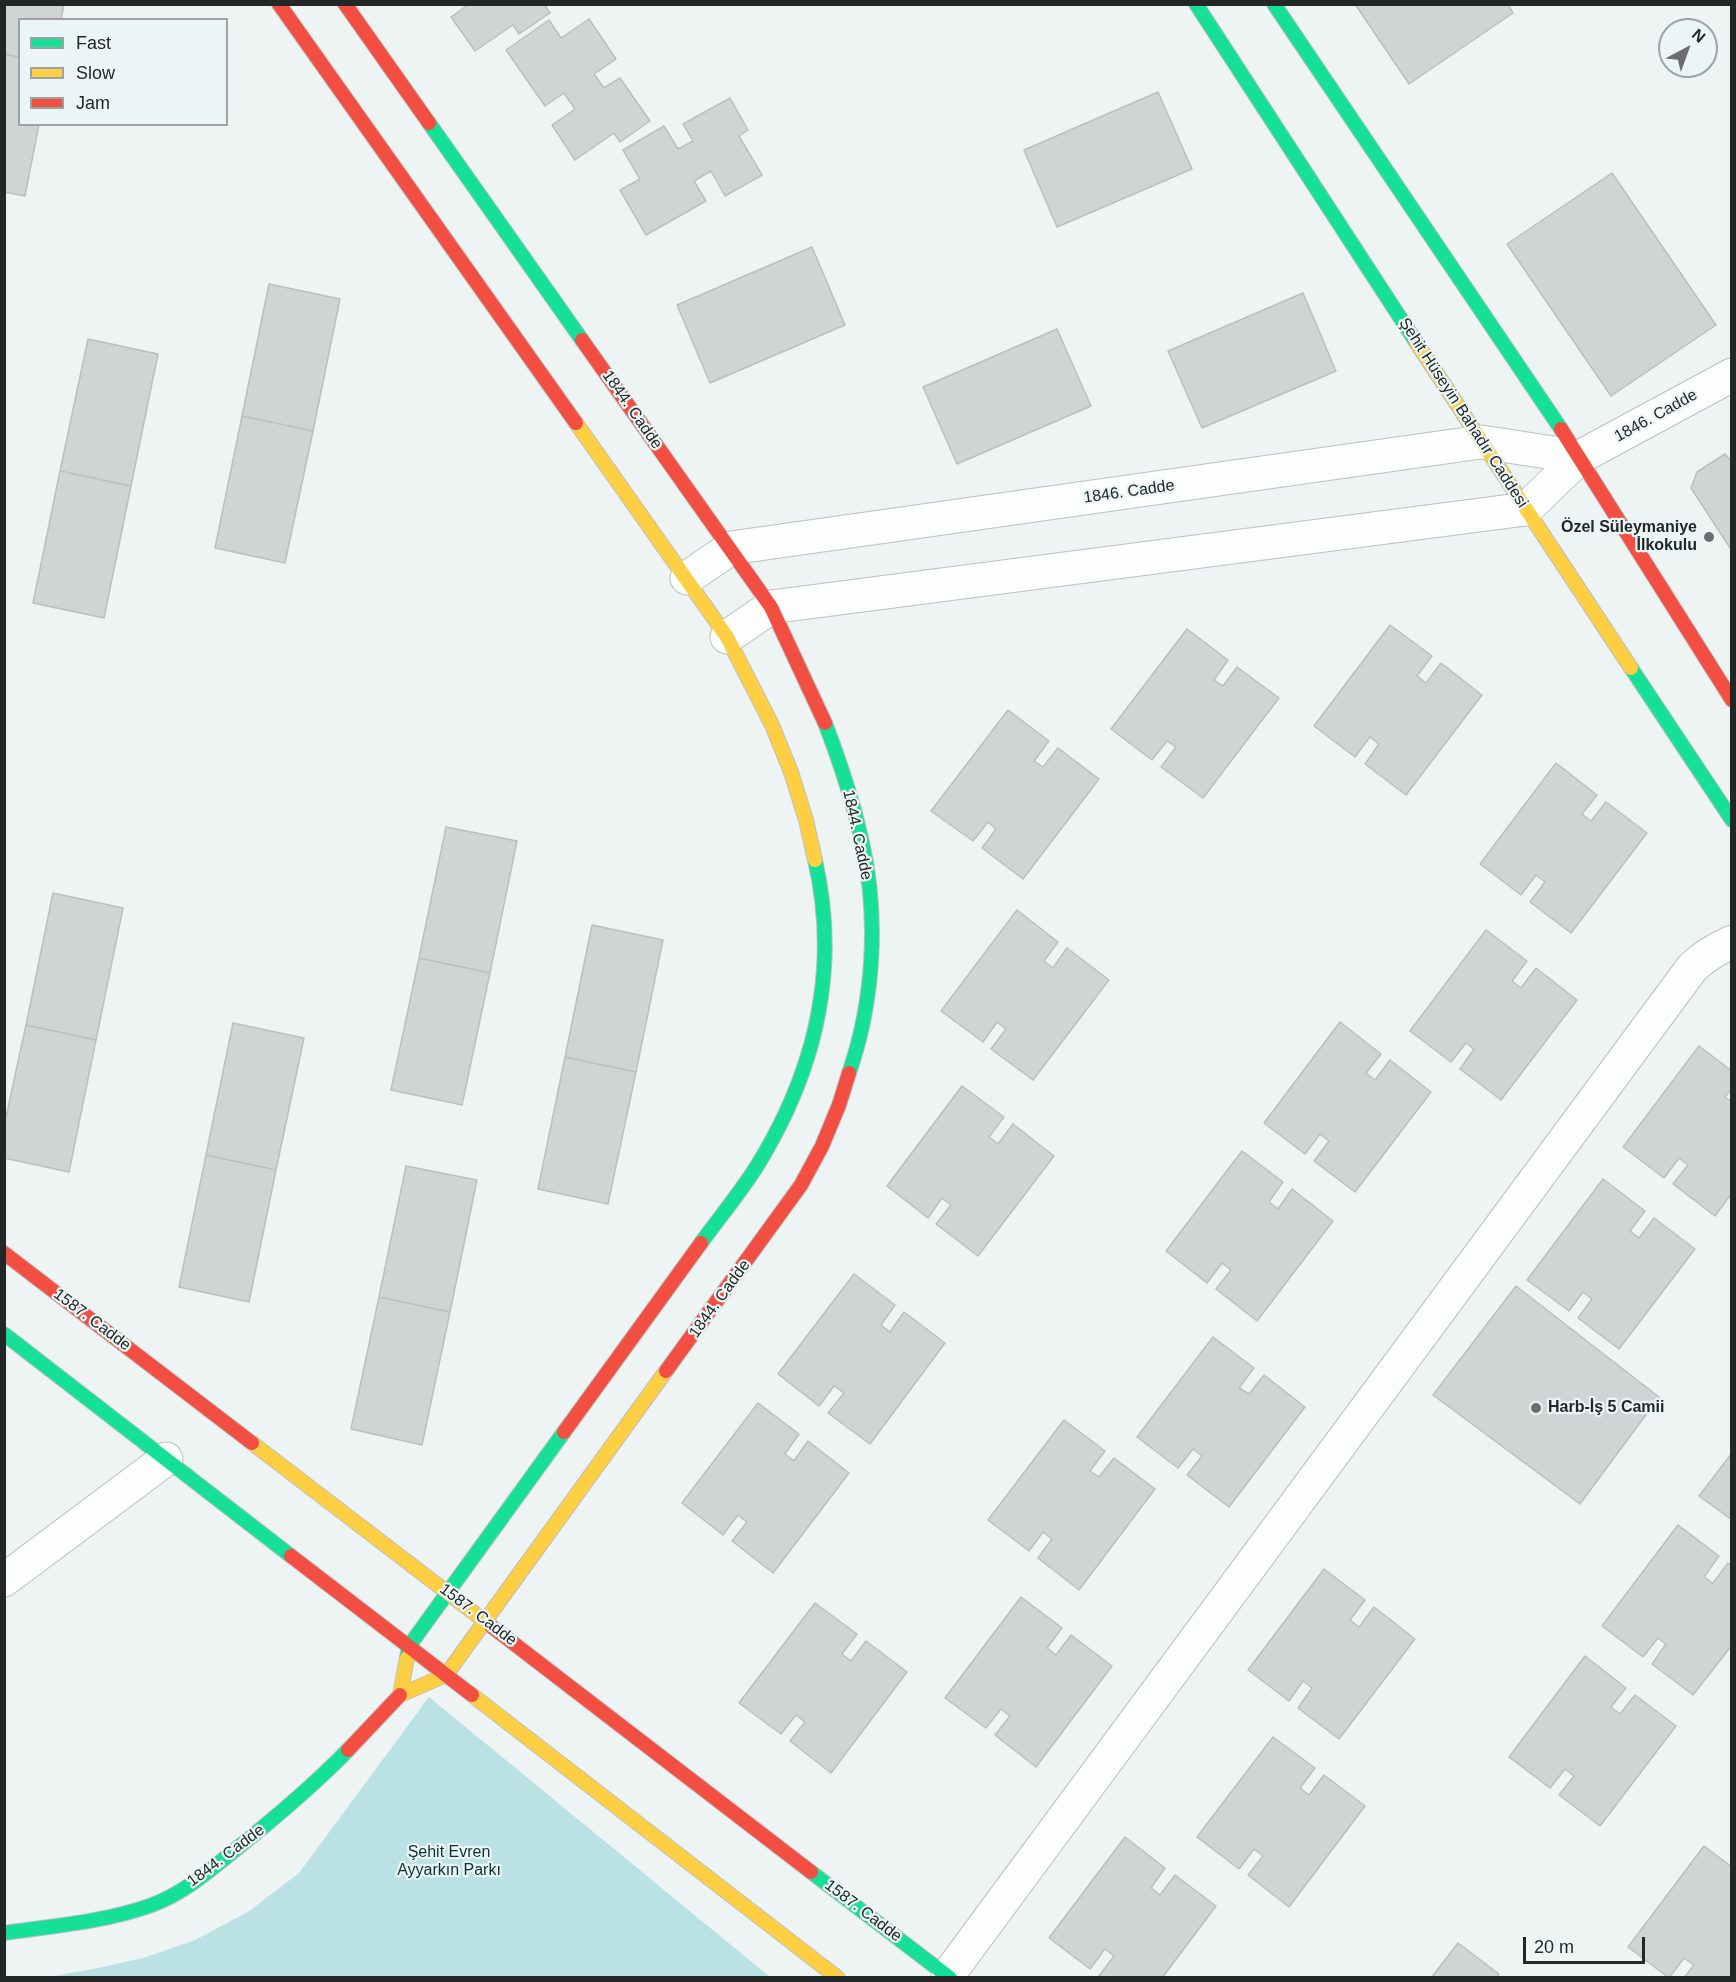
<!DOCTYPE html>
<meta charset="utf-8">
<style>
body{margin:0}
#map{position:relative;width:1736px;height:1982px;overflow:hidden;background:#eef3f3;font-family:Arial,sans-serif}
canvas{display:block}
.frame{position:absolute;inset:0;border:6px solid #232727;pointer-events:none}
.legend{position:absolute;left:18px;top:18px;width:210px;height:108px;box-sizing:border-box;background:#ecf5f5;border:2px solid #9ca3a3;margin:0;padding:8px 10px;list-style:none;font-size:18px;color:#232727}
.legend li{display:flex;align-items:center;gap:12px;height:30px}
.legend b{width:30px;border:2px solid #9ca3a3}
.north{position:absolute;left:1658px;top:18px;width:60px;height:60px;box-sizing:border-box;background:#ecf5f5;border:2px solid #9ca3a3;border-radius:50%;rotate:41deg;font-size:16px;font-weight:700;line-height:24px;text-align:center;color:#232727}
.north::after{content:'';display:block;margin:auto;width:21px;height:27px;background:#6a6e6e;clip-path:polygon(50% 0,100% 100%,50% 72%,0 100%)}
.scale{position:absolute;left:1523px;top:1937px;width:122px;height:27px;box-sizing:border-box;border:3px solid #232727;border-top:0;padding-left:8px;font-size:18px;line-height:21px;white-space:nowrap;color:#232727;-webkit-text-stroke:4px #ecf5f5;paint-order:stroke}
</style>
<div id="map">
<canvas width="1736" height="1982"></canvas>
<div class="frame"></div>
<ul class="legend">
<li><b style="height:8px;background:#16e098"></b>Fast</li>
<li><b style="height:8px;background:#ffcf43"></b>Slow</li>
<li><b style="height:8px;background:#f24e42"></b>Jam</li>
</ul>
<div class="north">N</div>
<div class="scale">20 m</div>
</div>
<script>
const context = document.querySelector('canvas').getContext('2d');
context.lineJoin = 'round';
function paint(path, color) {
  context.fillStyle = color;
  context.fill(path, 'evenodd');
}
function trace(path, color, width, dash) {
  context.strokeStyle = color;
  context.lineWidth = width;
  context.lineCap = dash ? 'butt' : 'round';
  context.setLineDash(dash || []);
  context.stroke(path);
}
function write(font, color, halo, rows, align = 'center') {
  context.font = font + ' Arial,sans-serif';
  context.lineWidth = 4.5;
  context.setLineDash([]);
  context.textBaseline = 'middle';
  context.strokeStyle = halo;
  context.fillStyle = color;
  for (const [text, x, y, turn = 0] of rows) {
    context.save();
    context.translate(x, y);
    context.rotate((+turn || 0) * Math.PI / 180);
    context.textAlign = isNaN(turn) ? turn : align;
    if (halo) context.strokeText(text, 0, 0);
    context.fillText(text, 0, 0);
    context.restore();
  }
}
const green = new Path2D(`
 M429,1697L770,1977L42,1978L94,1969L143,1958L193,1941L248,1912L299,1873Z`);
const building = new Path2D(`
 M4,4H64L61,20H20V57L4,54Z
 M469,4H544L550,13L519,34L513,25L475,51L451,17Z
 M1355,4H1508L1513,13L1409,84Z
 M589,19L616,59L594,74L604,88L620,78L650,121L620,142L614,133L575,160L552,125L575,109L564,93L545,106L506,50L549,20L561,38Z
 M4,54L20,57V124H39L25,196L4,192Z
 M1158,92L1192,169L1057,227L1024,150Z
 M730,98L748,130L739,136L762,175L725,196L711,171L694,181L706,201L646,235L620,190L640,179L623,150L664,126L678,149L693,141L683,124Z
 M1612,173L1716,325L1611,396L1507,244Z
 M812,247L845,325L710,383L677,305Z
 M269,284L340,299L313,431L242,416Z
 M1303,293L1336,371L1202,428L1168,351Z
 M1057,329L1091,406L957,464L923,387Z
 M88,339L158,354L131,486L60,471Z
 M242,416L313,431L285,563L215,548Z
 M1725,454L1732,462V551L1691,488L1697,472Z
 M60,471L131,486L104,618L33,603Z
 M1390,625L1432,656L1417,676L1426,683L1441,663L1482,695L1406,795L1365,764L1379,744L1370,737L1355,757L1314,726Z
 M1187,629L1228,660L1214,680L1223,686L1237,667L1279,698L1203,798L1161,767L1176,747L1167,741L1152,760L1111,729Z
 M1008,710L1049,741L1034,761L1043,767L1058,748L1099,779L1023,879L982,848L996,829L988,822L973,841L931,811Z
 M1556,763L1597,795L1582,814L1591,821L1606,802L1647,833L1571,933L1530,902L1545,882L1536,875L1521,895L1480,864Z
 M446,827L517,841L490,973L419,958Z
 M53,893L123,908L96,1040L26,1025Z
 M1017,910L1058,942L1044,961L1053,968L1067,948L1109,980L1033,1080L991,1049L1006,1029L997,1022L983,1042L941,1011Z
 M592,925L663,940L636,1072L565,1057Z
 M1486,930L1527,961L1512,981L1521,988L1536,968L1577,1000L1501,1100L1460,1069L1474,1049L1466,1043L1451,1062L1410,1031Z
 M419,958L490,973L462,1105L391,1090Z
 M1340,1022L1381,1054L1366,1073L1375,1080L1390,1060L1431,1092L1355,1192L1314,1161L1329,1141L1320,1134L1305,1154L1264,1123Z
 M233,1023L304,1038L276,1170L206,1155Z
 M26,1025L96,1040L69,1172L4,1158V1126Z
 M1699,1046L1732,1071V1089L1725,1097L1732,1102V1193L1715,1216L1673,1184L1688,1165L1679,1158L1664,1178L1623,1147Z
 M565,1057L636,1072L608,1204L538,1189Z
 M962,1086L1004,1117L989,1137L998,1144L1013,1124L1054,1156L978,1256L936,1224L951,1205L942,1198L928,1218L887,1186Z
 M1242,1151L1283,1182L1269,1202L1278,1209L1292,1189L1333,1221L1257,1321L1216,1289L1231,1270L1222,1263L1207,1283L1166,1251Z
 M206,1155L276,1170L249,1302L179,1287Z
 M406,1166L477,1180L450,1312L379,1297Z
 M1603,1179L1645,1211L1630,1231L1639,1238L1654,1218L1695,1249L1619,1349L1578,1318L1592,1299L1583,1292L1569,1311L1527,1280Z
 M854,1274L895,1305L881,1325L890,1332L904,1312L945,1343L870,1444L828,1413L844,1393L834,1386L819,1406L778,1374Z
 M1516,1286L1659,1397L1580,1504L1433,1395Z
 M379,1297L450,1312L422,1445L351,1429Z
 M1213,1337L1254,1368L1239,1388L1249,1394L1264,1375L1305,1407L1229,1507L1187,1475L1202,1456L1193,1449L1178,1468L1137,1437Z
 M758,1403L799,1434L785,1454L794,1461L808,1441L849,1473L773,1573L732,1541L747,1522L738,1515L723,1535L682,1503Z
 M1064,1420L1105,1451L1090,1471L1099,1477L1114,1458L1155,1489L1079,1590L1038,1558L1052,1539L1043,1532L1029,1551L988,1520Z
 M1732,1453V1520L1699,1496Z
 M1678,1525L1719,1556L1704,1577L1713,1583L1728,1563L1732,1566V1645L1693,1695L1652,1664L1666,1644L1658,1638L1643,1657L1602,1626Z
 M1324,1569L1365,1600L1350,1620L1359,1627L1374,1607L1415,1639L1339,1739L1298,1708L1312,1688L1303,1681L1289,1701L1248,1670Z
 M1021,1597L1062,1628L1047,1648L1056,1655L1071,1635L1112,1666L1036,1767L995,1735L1010,1716L1001,1709L986,1728L945,1698Z
 M815,1603L857,1634L842,1654L851,1661L866,1641L907,1672L831,1773L790,1741L805,1722L796,1715L781,1734L739,1703Z
 M1585,1656L1626,1688L1611,1707L1620,1714L1635,1695L1676,1726L1600,1826L1559,1795L1574,1776L1565,1769L1550,1788L1509,1757Z
 M1273,1737L1315,1768L1300,1788L1309,1795L1324,1775L1365,1806L1289,1907L1248,1875L1263,1856L1254,1849L1239,1869L1197,1837Z
 M1125,1837L1165,1868L1151,1888L1160,1895L1175,1875L1216,1906L1162,1978H1101L1099,1976L1114,1956L1105,1949L1090,1969L1049,1938Z
 M1704,1846L1732,1867V1978H1684L1694,1965L1684,1958L1669,1978L1628,1947Z
 M1458,1943L1499,1974L1496,1978H1431Z`);
const street = new Path2D(`
 M687,578L731,548L1481,442L1580,457
 M727,637L771,607L1526,509L1580,457L1732,375
 M4,1580L166,1459
 M948,1975L1692,968C1704,956 1716,949 1732,942`);
const fast = new Path2D(`
 M1196,4L1416,342
 M1274,4L1561,429
 M429,123L582,340
 M1631,668L1732,820
 M825,723C840,762 853,801 862,842C879,917 874,1001 849,1073
 M701,1243C719,1218 740,1193 757,1166C815,1072 840,969 815,860
 M4,1334L291,1556
 M407,1658L409,1646L564,1432
 M811,1872L950,1978
 M4,1933C53,1926 105,1922 152,1905C184,1893 209,1871 235,1850C275,1818 313,1786 348,1750`);
const slow = new Path2D(`
 M1416,342L1631,668
 M576,423L727,637L772,725L791,772L806,820L815,860
 M252,1443L491,1626
 M407,1658L400,1695L446,1675L666,1371
 M472,1695L838,1978`);
const jam = new Path2D(`
 M279,4L576,423
 M345,4L429,123
 M582,340L771,607L825,723
 M1561,429L1732,700
 M4,1253L252,1443
 M666,1371L801,1185L822,1146L839,1105L849,1073
 M564,1432L701,1243
 M291,1556L472,1695
 M491,1626L811,1872
 M348,1750L400,1695`);
const markers = [
 [1709,537,6,"#6a6e6e"],
 [1536,1408,6,"#6a6e6e"]
];
const streetNames = [
 ["1844. Cadde",632,410,55],
 ["Şehit Hüseyin Bahadır Caddesi",1463,413,57],
 ["1846. Cadde",1656,416,-29],
 ["1846. Cadde",1129,492,-8],
 ["1844. Cadde",857,835,78],
 ["1844. Cadde",720,1299,-54],
 ["1587. Cadde",92,1320,37],
 ["1587. Cadde",478,1615,37],
 ["1844. Cadde",226,1856,-37],
 ["1587. Cadde",863,1911,37]
];
const poiNames = [
 ["Özel Süleymaniye",1697,528],
 ["İlkokulu",1697,546],
 ["Harb-İş 5 Camii",1548,1408,"left"]
];
const parkNames = [
 ["Şehit Evren",449,1853],
 ["Ayyarkın Parkı",449,1871]
];
paint(green, '#bae1e3');
paint(building, '#d1d4d4');
trace(building, '#bcbfbf', 1.5);
trace(street, '#bcc0c0', 35);
trace(fast, '#bcc0c0', 16);
trace(slow, '#bcc0c0', 16);
trace(jam, '#bcc0c0', 16);
trace(street, '#fcfdfd', 33);
trace(fast, '#16e098', 14);
trace(slow, '#ffcf43', 14);
trace(jam, '#f24e42', 14);
for (const [x, y, r, color] of markers) {
  const dot = new Path2D();
  dot.arc(x, y, r, 0, 2 * Math.PI);
  context.fillStyle = color;
  context.fill(dot);
  trace(dot, '#ecf5f5', 2);
}
write('16px', '#232727', '#ecf5f5', streetNames);
write('bold 16px', '#232727', '#ecf5f5', poiNames, 'right');
write('16px', '#073335', '#ecf5f5', parkNames);
</script>
